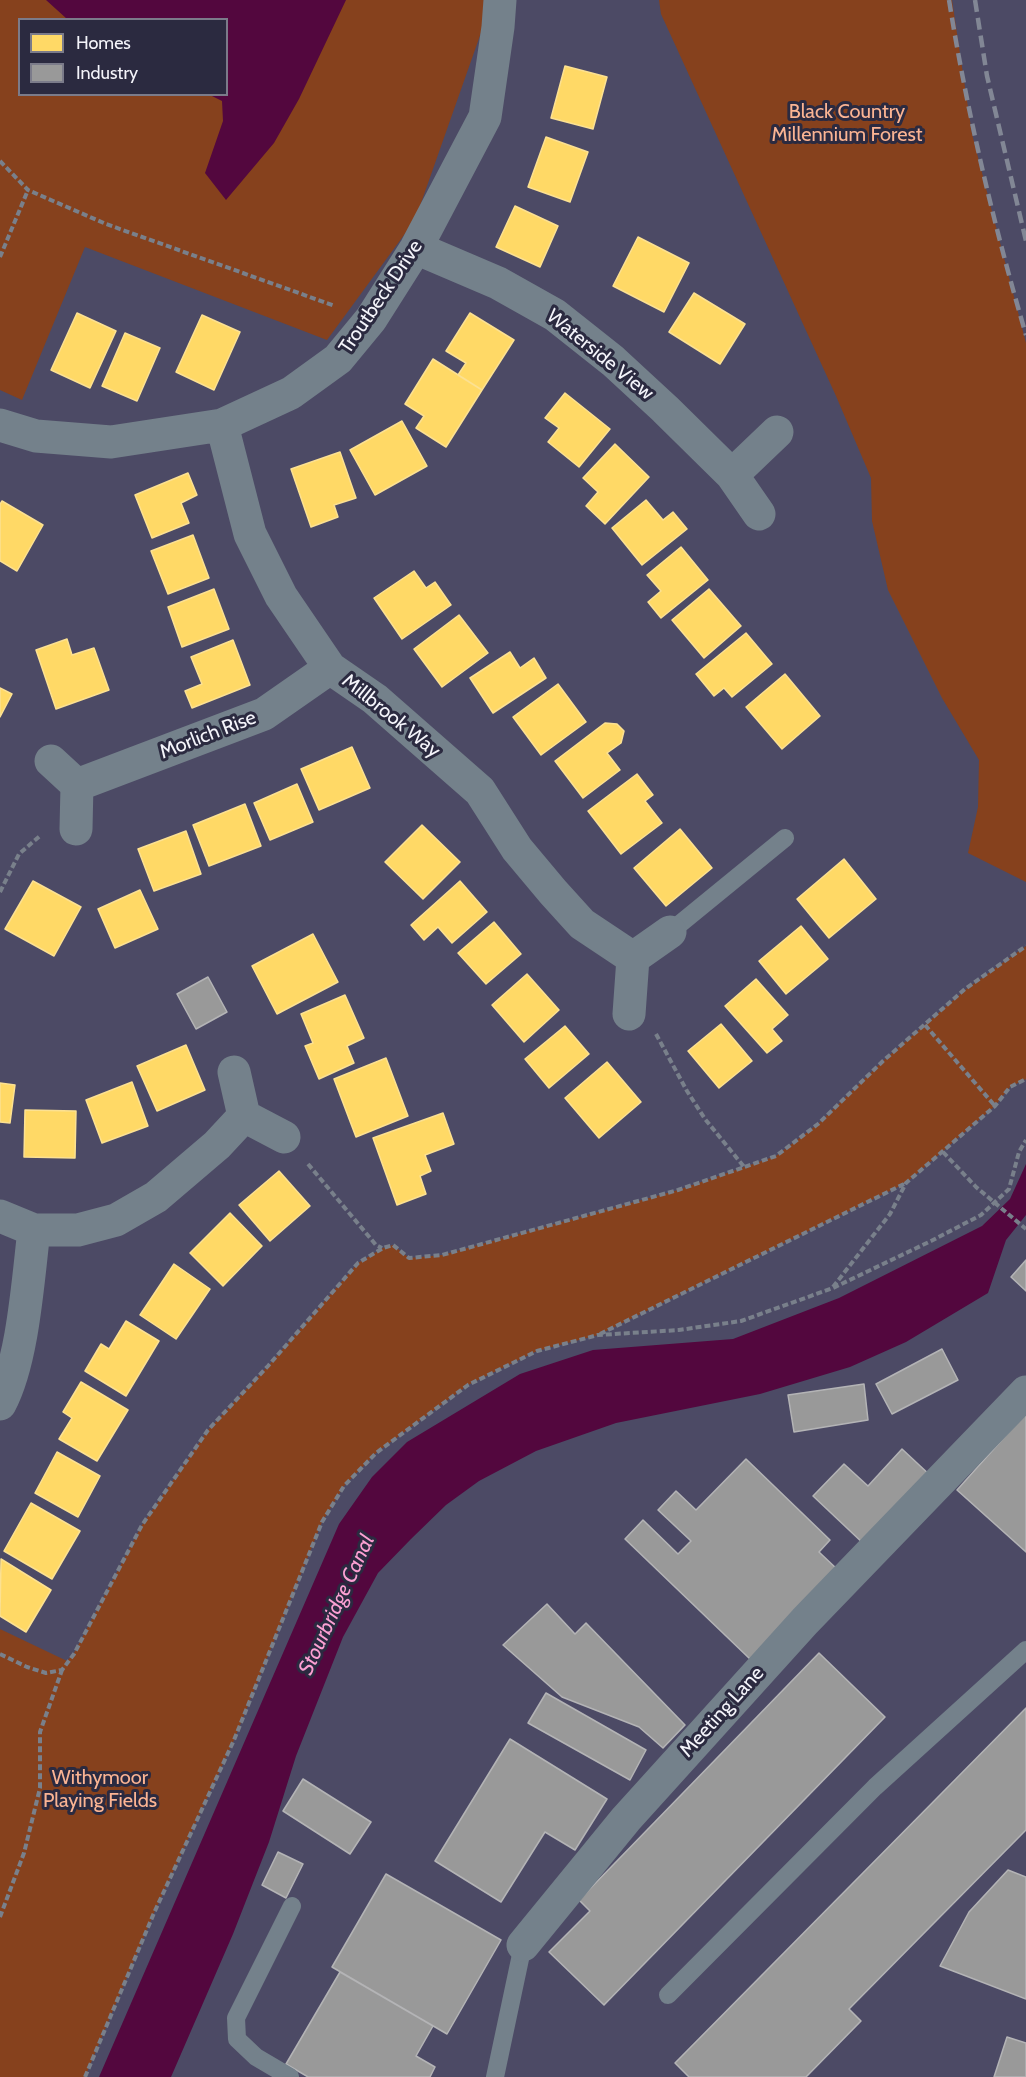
<!DOCTYPE html>
<style>
body{margin:0}
#map{position:relative;width:1026px;height:2077px;overflow:hidden;background:#4c4a65;font-family:Cabin,sans-serif}
canvas{display:block}
.legend{position:absolute;left:18px;top:18px;width:210px;height:78px;box-sizing:border-box;background:#2b2a40;border:2px solid #7b7b8a;margin:0;padding:8px 10px;list-style:none;font-size:18px;color:#f4f4fa}
.legend li{display:flex;align-items:center;gap:12px;height:30px}
.legend b{width:30px;border:2px solid #7b7b8a}
</style>
<div id="map">
<canvas width="1026" height="2077"></canvas>
<ul class="legend">
<li><b style="height:16px;background:#ffd966"></b>Homes</li>
<li><b style="height:16px;background:#999"></b>Industry</li>
</ul>
</div>
<script>
const context = document.querySelector('canvas').getContext('2d');
context.lineJoin = 'round';
function paint(path, color) {
  context.fillStyle = color;
  context.fill(path, 'evenodd');
}
function trace(path, color, width, dash) {
  context.strokeStyle = color;
  context.lineWidth = width;
  context.lineCap = dash ? 'butt' : 'round';
  context.setLineDash(dash || []);
  context.stroke(path);
}
function write(font, color, halo, rows, align = 'center') {
  context.font = font + ' Cabin,sans-serif';
  context.lineWidth = 6;
  context.setLineDash([]);
  context.textBaseline = 'middle';
  context.strokeStyle = halo;
  context.fillStyle = color;
  for (const [text, x, y, turn = 0] of rows) {
    context.save();
    context.translate(x, y);
    context.rotate((+turn || 0) * Math.PI / 180);
    context.textAlign = isNaN(turn) ? turn : align;
    if (halo) context.strokeText(text, 0, 0);
    context.fillText(text, 0, 0);
    context.restore();
  }
}
const green = new Path2D(`
 M0,0H484L483,27L415,220L327,340L85,247L22,400L0,390ZM20,20H226V94H20Z
 M659,0H952L972,134L1026,343V882L968,853L978,807L979,760L942,698L888,590L872,521L871,478L836,396L661,14Z
 M1026,946V1079L1010,1087L995,1106L906,1183L598,1335L537,1351L468,1385L376,1453L344,1486L322,1522L234,1740L154,1913L85,2077H0V1629L67,1661L74,1653L142,1525L208,1430L268,1366L358,1263L383,1248L393,1245L409,1258L442,1255L678,1190L776,1156L818,1124L883,1061L965,990Z`);
const water = new Path2D(`
 M46,0H346L299,99L274,143L226,200L205,173L223,121L222,101L210,95L226,94V20L67,19Z
 M1026,1164V1215L1006,1240L988,1293L906,1342L850,1367L760,1394L616,1423L536,1451L479,1481L446,1505L411,1539L378,1573L343,1637L296,1756L269,1842L233,1934L171,2077H99L339,1524L372,1477L407,1442L520,1374L593,1350L733,1339L839,1298L982,1226L1010,1199Z`);
const homes = new Path2D(`
 M565,66L607,77L593,129L551,118Z
 M546,137L588,152L570,202L528,187Z
 M515,206L558,226L540,267L496,247Z
 M638,237L689,263L664,312L613,286Z
 M694,293L745,324L720,364L669,332Z
 M77,313L116,331L90,388L51,370Z
 M470,313L514,340L482,390L458,375L466,363L446,351Z
 M202,315L240,332L214,390L176,372Z
 M125,333L160,348L137,401L102,386Z
 M433,359L482,390L446,447L416,428L424,416L405,404Z
 M565,393L610,429L579,467L548,442L559,428L545,418Z
 M402,421L427,466L375,495L350,450Z
 M615,444L649,477L605,524L586,506L598,492L583,478Z
 M340,452L356,498L334,505L338,517L311,527L291,469Z
 M188,473L197,495L181,503L189,523L152,538L135,495Z
 M646,500L663,520L673,512L687,529L642,565L612,528Z
 M2,501L43,525L17,571L0,561V504Z
 M193,535L209,578L168,594L151,551Z
 M681,547L708,580L661,618L648,602L661,591L647,575Z
 M414,571L426,588L435,582L451,605L402,639L374,598Z
 M214,589L229,629L182,647L168,607Z
 M709,589L741,626L704,658L672,620Z
 M459,615L488,653L442,687L414,649Z
 M746,633L772,664L732,697L724,688L714,696L696,674Z
 M67,639L72,655L94,648L109,690L56,709L36,650Z
 M233,640L250,685L192,708L185,691L202,684L191,657Z
 M510,652L520,668L534,658L546,678L493,713L470,678Z
 M785,674L820,716L782,749L746,707Z
 M558,684L586,722L541,755L513,717Z
 M0,688L12,694L0,717Z
 M605,723L617,724L624,731L621,743L607,753L620,770L583,798L555,761Z
 M352,747L370,788L319,810L301,769Z
 M637,774L653,795L645,801L662,823L621,854L588,811Z
 M297,784L313,822L270,840L254,803Z
 M245,804L261,846L209,866L193,825Z
 M422,825L460,862L423,899L385,862Z
 M680,829L712,868L666,906L634,868Z
 M186,831L201,874L154,891L138,849Z
 M844,859L876,899L829,938L797,899Z
 M33,881L81,907L54,956L5,929Z
 M460,881L487,912L452,943L438,927L424,940L411,925Z
 M140,890L158,929L115,948L98,909Z
 M494,922L521,954L486,984L458,953Z
 M801,926L828,959L786,994L759,961Z
 M313,934L338,982L277,1014L252,966Z
 M527,974L559,1010L524,1042L492,1005Z
 M756,979L788,1015L772,1029L782,1041L767,1053L725,1006Z
 M345,995L364,1038L347,1046L354,1063L319,1079L305,1046L313,1043L301,1014Z
 M721,1024L752,1061L719,1088L688,1051Z
 M565,1026L589,1054L549,1088L525,1059Z
 M186,1045L205,1090L157,1111L137,1066Z
 M386,1058L408,1116L356,1137L334,1079Z
 M607,1062L641,1102L599,1138L565,1098Z
 M132,1082L148,1126L102,1143L86,1100Z
 M0,1083L15,1085L10,1123L0,1122Z
 M25,1110L76,1111L75,1158L24,1157Z
 M443,1113L454,1144L425,1155L431,1171L420,1176L426,1194L397,1205L373,1138Z
 M279,1171L310,1206L270,1241L239,1205Z
 M230,1213L262,1246L223,1286L190,1253Z
 M174,1264L210,1289L176,1339L140,1315Z
 M126,1321L159,1341L126,1396L85,1371L101,1344L109,1349Z
 M81,1382L128,1410L97,1461L59,1439L72,1418L63,1412Z
 M57,1452L100,1476L78,1517L35,1493Z
 M31,1503L80,1531L52,1579L4,1551Z
 M1,1559L51,1590L26,1632L0,1616Z`);
const industry = new Path2D(`
 M208,977L227,1012L196,1029L177,994Z
 M1026,1260V1291L1011,1277Z
 M942,1349L958,1380L892,1414L876,1384Z
 M864,1384L868,1420L794,1432L788,1395Z
 M1025,1414L1026,1415V1552L957,1490Z
 M902,1449L932,1477L866,1546L813,1496L844,1464L868,1486Z
 M746,1459L830,1540L819,1552L838,1570L751,1660L625,1539L643,1520L678,1554L691,1541L658,1510L676,1491L696,1510Z
 M547,1604L575,1634L586,1623L685,1725L663,1748L639,1727L562,1697L503,1645Z
 M819,1653L885,1717L604,2005L549,1952L590,1911L579,1900Z
 M546,1693L646,1750L630,1780L528,1723Z
 M1026,1708V1830L849,2009L861,2021L806,2077H689L675,2063Z
 M510,1739L607,1799L575,1850L545,1832L501,1902L435,1861Z
 M303,1779L371,1822L350,1854L283,1811Z
 M278,1852L303,1864L286,1898L262,1885Z
 M1008,1870L1026,1877V1999L940,1966L969,1912Z
 M386,1874L501,1940L447,2034L332,1967Z
 M340,1972L433,2026L416,2056L435,2067L430,2077H308L286,2064Z
 M1007,2037L1026,2043V2077H994Z`);
const path = new Path2D(`
 M0,161L28,190L106,224L335,306
 M0,257L28,190
 M0,892L19,854L41,835
 M925,1025L995,1106
 M656,1034L687,1091L705,1119L745,1168
 M943,1152L976,1187L1026,1229
 M308,1164L376,1245L382,1248
 M833,1287L890,1214L906,1183L995,1106L1010,1087L1026,1079
 M600,1334L906,1183
 M0,1654L27,1667L46,1673L62,1670L74,1654L142,1525L208,1430L268,1366L358,1263L383,1248L393,1245L409,1258L442,1255L678,1190L776,1156L818,1124L883,1061L965,989L1026,946
 M0,1917L24,1853L40,1788V1732L62,1670
 M85,2077L154,1913L234,1740L322,1522L344,1486L376,1453L468,1385L537,1351L598,1335L679,1330L741,1321L833,1288L931,1241L981,1215L1009,1189L1019,1152L1026,1140`);
const lane = new Path2D(`
 M670,932L785,838
 M668,1995L875,1787L1026,1650
 M290,2077L256,2057L237,2039L236,2018L292,1906
 M495,2077L523,1945`);
const street = new Path2D(`
 M416,248L498,283L555,315L613,361L665,409L732,475L759,514
 M0,425L36,436L111,442L222,425L291,393L338,359L371,319L416,248L485,117L498,27L500,0
 M222,425L250,534L281,596L330,668L375,699L480,791L517,849L553,892L582,924L633,958
 M732,475L777,432
 M51,761L77,785L76,829
 M77,785L264,714L330,668
 M629,1014L633,958L670,932
 M234,1072L244,1116L284,1137
 M0,1216L34,1230H78L116,1220L156,1197L217,1145L244,1116
 M0,1404C23,1361 28,1280 34,1230
 M523,1945L626,1819L805,1621L1026,1392`);
const rail = new Path2D(`
 M949,0C967,112 994,226 1026,335
 M975,0L987,76L1026,241`);
const parkNames = [
 ["Black Country",847,112],
 ["Millennium Forest",847,135],
 ["Withymoor",100,1778],
 ["Playing Fields",100,1801]
];
const streetNames = [
 ["Troutbeck Drive",381,297,-56],
 ["Waterside View",600,355,39],
 ["Millbrook Way",391,716,39],
 ["Morlich Rise",208,735,-21],
 ["Meeting Lane",722,1712,-48]
];
const waterNames = [
 ["Stourbridge Canal",337,1605,-65]
];
paint(green, '#86411d');
paint(water, '#53073e');
paint(homes, '#ffd966');
trace(homes, '#fce192', 1.5);
paint(industry, '#999');
trace(industry, '#b4b4b6', 1.5);
trace(path, '#79808b', 4, [6, 3]);
trace(lane, '#74818b', 18);
trace(street, '#74818b', 33);
trace(rail, '#828795', 4.5, [12, 6]);
write('20px', '#fbb493', '#2b2a40', parkNames);
write('20px', '#f4f4fa', '#2b2a40', streetNames);
write('italic 21px', '#fca0d3', '#2b2a40', waterNames);
</script>
